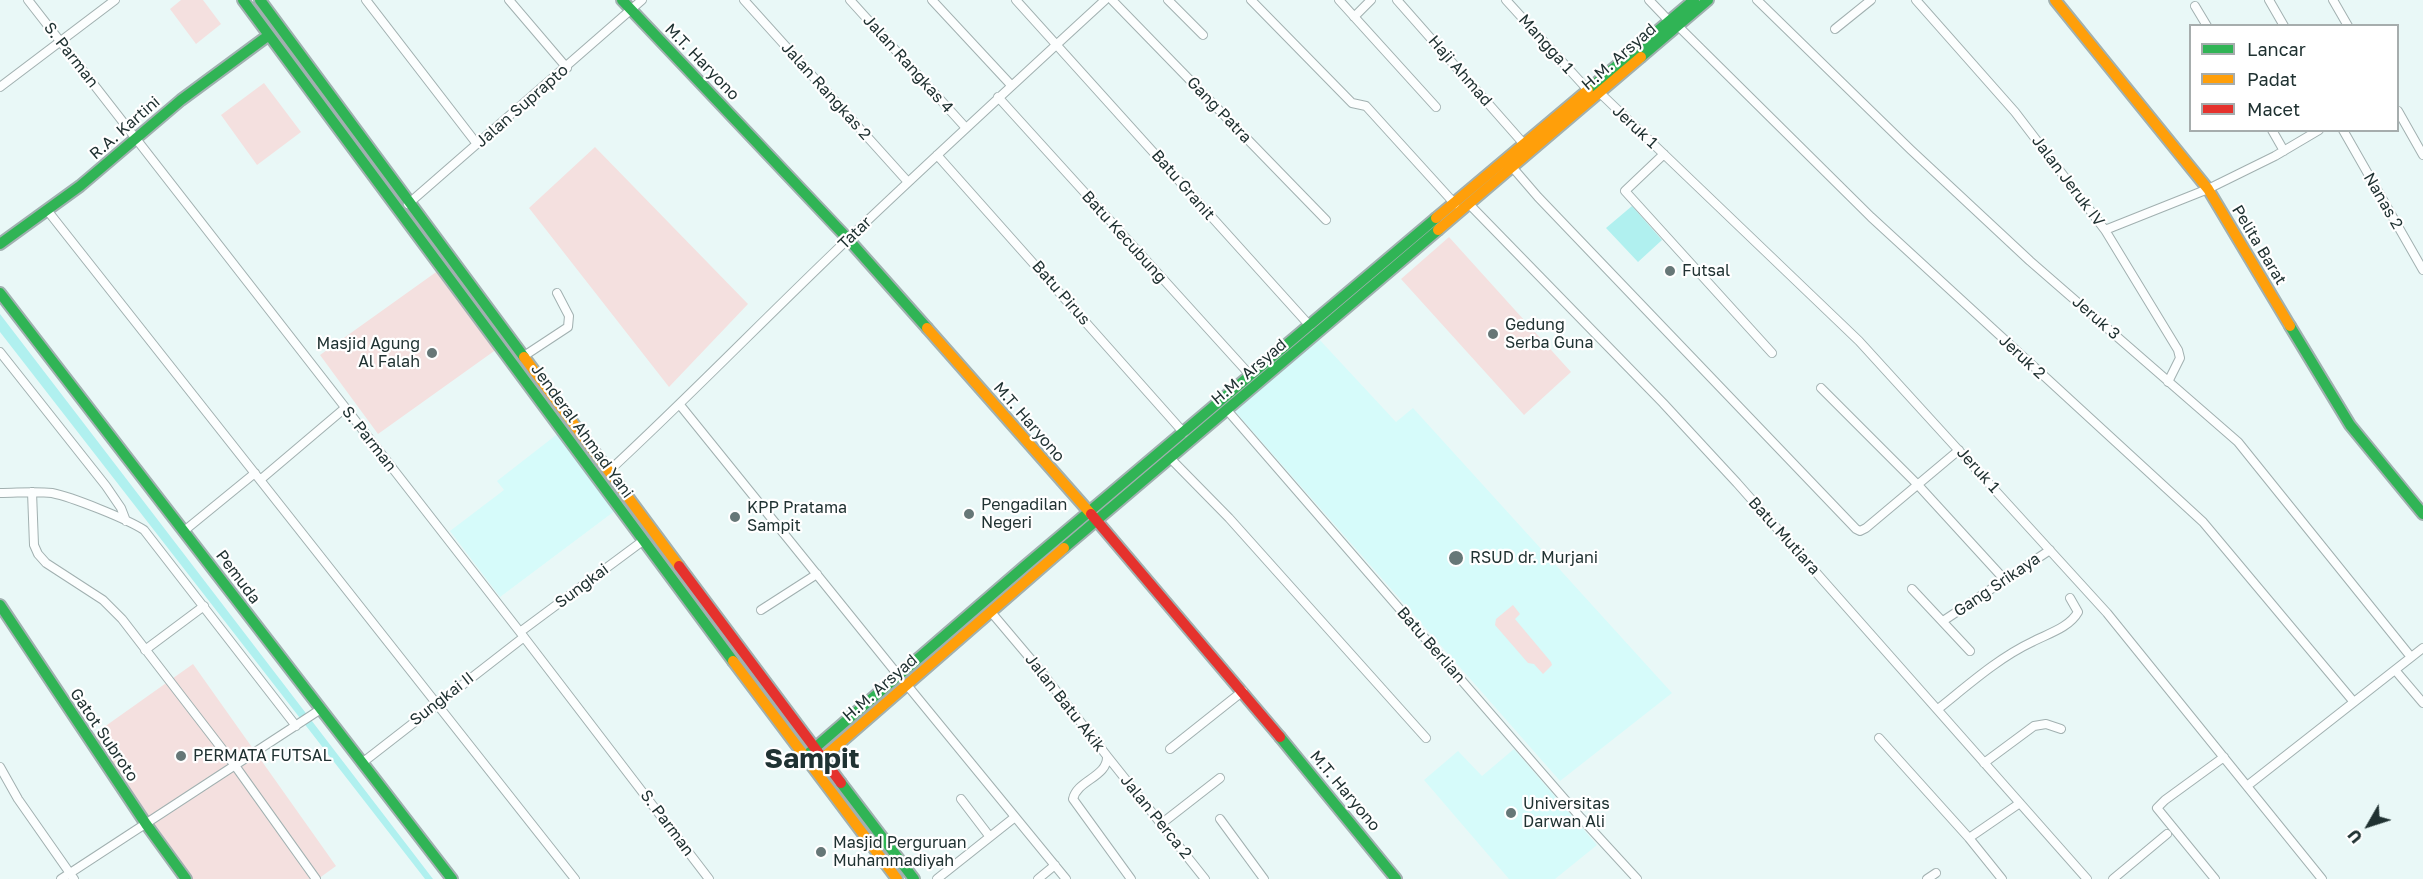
<!DOCTYPE html>
<style>
body{margin:0}
#map{position:relative;width:2423px;height:879px;overflow:hidden;background:#e9f8f7;font-family:"Golos Text",sans-serif}
canvas{display:block}
.legend{position:absolute;left:2189px;top:24px;width:210px;height:108px;box-sizing:border-box;background:#fff;border:2px solid #a6adad;margin:0;padding:8px 10px;list-style:none;font-size:18px;color:#203232}
.legend li{display:flex;align-items:center;gap:12px;height:30px}
.legend b{width:30px;border:2px solid #a6adad}
.north{position:absolute;left:2339px;top:795px;width:60px;height:60px;-webkit-text-stroke:4px #fff;paint-order:stroke;rotate:231deg;font-size:16px;font-weight:700;line-height:24px;text-align:center;color:#203232}
.north::after{content:'';display:block;margin:auto;width:21px;height:27px;background:#203232;clip-path:polygon(50% 0,100% 100%,50% 72%,0 100%)}
</style>
<div id="map">
<canvas width="2423" height="879"></canvas>
<ul class="legend">
<li><b style="height:8px;background:#30b455"></b>Lancar</li>
<li><b style="height:8px;background:#ff9f0a"></b>Padat</li>
<li><b style="height:8px;background:#e5322d"></b>Macet</li>
</ul>
<div class="north">U</div>
</div>
<script>
const context = document.querySelector('canvas').getContext('2d');
context.lineJoin = 'round';
function paint(path, color) {
  context.fillStyle = color;
  context.fill(path, 'evenodd');
}
function trace(path, color, width, dash) {
  context.strokeStyle = color;
  context.lineWidth = width;
  context.lineCap = dash ? 'butt' : 'round';
  context.setLineDash(dash || []);
  context.stroke(path);
}
function write(font, color, halo, rows, align = 'center') {
  context.font = font + ' "Golos Text",sans-serif';
  context.lineWidth = 4.5;
  context.setLineDash([]);
  context.textBaseline = 'middle';
  context.strokeStyle = halo;
  context.fillStyle = color;
  for (const [text, x, y, turn = 0] of rows) {
    context.save();
    context.translate(x, y);
    context.rotate((+turn || 0) * Math.PI / 180);
    context.textAlign = isNaN(turn) ? turn : align;
    if (halo) context.strokeText(text, 0, 0);
    context.fillText(text, 0, 0);
    context.restore();
  }
}
const built = new Path2D(`
 M1317,337L1396,422L1413,408L1672,693L1560,781L1232,408Z
 M560,432L616,510L500,597L450,531L504,490L497,481Z
 M1514,749L1597,845L1555,879H1509L1424,780L1458,751L1482,776Z`);
const green = new Path2D(`
 M181,0H203L221,24L196,44L170,9Z
 M264,83L301,132L257,165L221,115Z
 M595,147L748,304L669,387L529,208Z
 M1449,237L1571,372L1524,415L1401,279Z
 M439,270L497,349L378,434L320,355Z
 M1513,605L1520,614L1515,619L1551,662L1552,665L1543,674L1534,664L1528,663L1495,625L1496,619Z
 M193,664L336,866L318,879H190L90,737Z`);
const water = new Path2D(`
 M1632,206L1662,240L1638,262L1606,228Z
 M0,314L433,879H425L0,332Z`);
const street = new Path2D(`
 M28,0L520,632L709,879
 M366,0L477,144
 M509,0L567,68
 M744,0L908,182
 M850,0L966,128
 M932,0L1011,85
 M1016,0L1310,326
 M1112,0L1326,220
 M1168,0L1203,35
 M1251,0L1352,103L1366,106L1455,204
 M1339,0L1436,107
 M1397,0L1523,143
 M1506,0L1587,89
 M1649,0L1670,22
 M1757,0L1911,150L2030,261L2238,442L2411,657
 M1916,0L2015,112L2105,230L2178,350L2180,358L2168,382
 M2269,0L2284,26
 M2333,0L2348,26
 M2195,6L2207,26
 M1354,17L1371,0
 M1678,26L1871,217L2203,522L2353,701
 M1835,29L1871,0
 M0,87L115,0
 M1600,93L1859,341L2107,613L2322,879
 M998,97L1251,376
 M2398,111L2423,155
 M2272,130L2284,151
 M2343,130L2423,270
 M1664,154L1625,191L1772,353
 M937,155L1184,433
 M1513,168L1538,197L1856,529L1860,531L1866,528L1959,450
 M408,204L642,0
 M1469,204L1663,403L1737,483L2087,879
 M47,210L575,879
 M2105,230L2208,189L2275,156L2319,130
 M0,352L106,486L121,508L126,521
 M524,356L568,327L569,316L557,293
 M1821,388L1918,485L2004,579
 M680,405L898,675
 M1227,410L1581,818L1637,879
 M1170,458L1229,518L1426,738
 M610,470C691,395 768,315 848,239C933,158 1019,79 1105,0
 M260,480L345,408
 M32,492L34,545L38,554L46,563L103,600L122,619L236,767L316,879
 M0,493C17,493 35,491 52,493C72,497 127,519 144,530L296,726
 M184,531L255,473
 M1912,589L1970,651
 M761,610L817,574
 M991,612L1040,670L1107,756C1108,777 1077,780 1073,799L1131,879
 M1943,621L2050,550
 M520,632L644,540
 M145,650L204,606
 M2395,670L2423,703
 M907,685L1066,879
 M1938,709C1967,686 1998,658 2032,642C2047,634 2069,628 2078,612L2070,598
 M1879,738L1969,838L2020,803
 M1170,749L1243,691
 M1107,756L1205,879
 M362,763L524,637
 M1984,763L2034,726L2046,724L2061,729
 M0,767L18,799L74,879
 M2247,786L2423,648
 M961,799L990,837
 M1220,819L1264,879
 M1161,824L1220,778
 M1969,838L2002,879
 M61,879L321,709
 M937,879L1015,817
 M1038,879L1055,865
 M1927,879L1936,873
 M2113,879L2167,834
 M2215,879L2157,808L2165,800L2224,757`);
const fast = new Path2D(`
 M243,0L733,661
 M260,0L524,357
 M622,0L848,239L927,328
 M1641,57L1708,0
 M1588,90L1694,0
 M0,244L80,186L181,100L269,35
 M0,293L452,879
 M2290,326L2350,425L2423,514
 M1064,548L1438,230
 M0,605L146,824L186,879
 M1280,737L1396,879
 M809,753L1025,566L1436,218
 M841,783L914,879`);
const slow = new Path2D(`
 M2055,0L2208,189L2290,326
 M1436,218L1588,90
 M1438,230L1641,57
 M927,328L1091,514
 M524,357L679,566
 M733,661L897,879
 M817,763L1064,548`);
const jam = new Path2D(`
 M1091,514L1280,737
 M679,566L841,783`);
const markers = [
 [1670,271,6,"#677"],
 [1493,334,6,"#677"],
 [432,353,6,"#677"],
 [969,514,6,"#677"],
 [735,517,6,"#677"],
 [1456,558,8,"#677"],
 [181,756,6,"#677"],
 [1511,813,6,"#677"],
 [821,852,6,"#677"]
];
const streetNames = [
 ["Mangga 1",1546,44,48],
 ["S. Parman",71,55,52],
 ["H.M. Arsyad",1619,57,-41],
 ["M.T. Haryono",702,62,46],
 ["Jalan Rangkas 4",908,64,48],
 ["Haji Ahmad",1460,71,49],
 ["Jalan Rangkas 2",826,91,48],
 ["Jalan Suprapto",522,106,-41],
 ["Gang Patra",1219,110,46],
 ["Jeruk 1",1635,127,43],
 ["R.A. Kartini",125,128,-41],
 ["Jalan Jeruk IV",2068,181,53],
 ["Batu Granit",1183,185,49],
 ["Nanas 2",2383,201,60],
 ["Tatar",855,233,-44],
 ["Batu Kecubung",1124,237,48],
 ["Pelita Barat",2259,245,59],
 ["Batu Pirus",1061,293,49],
 ["Jeruk 3",2096,318,41],
 ["Jeruk 2",2022,357,43],
 ["H.M. Arsyad",1249,372,-40],
 ["M.T. Haryono",1029,422,49],
 ["Jenderal Ahmad Yani",582,431,54],
 ["S. Parman",369,439,52],
 ["Jeruk 1",1978,470,48],
 ["Batu Mutiara",1784,536,48],
 ["Pemuda",238,577,53],
 ["Gang Srikaya",1997,585,-34],
 ["Sungkai",582,586,-37],
 ["Batu Berlian",1431,645,49],
 ["H.M. Arsyad",880,688,-41],
 ["Sungkai II",442,699,-38],
 ["Jalan Batu Akik",1065,703,52],
 ["Gatot Subroto",104,735,56],
 ["M.T. Haryono",1345,791,50],
 ["Jalan Perca 2",1156,817,51],
 ["S. Parman",667,823,53]
];
const poiNames = [
 ["Futsal",1682,271],
 ["Gedung",1505,325],
 ["Serba Guna",1505,343],
 ["Masjid Agung",420,344,"right"],
 ["Al Falah",420,362,"right"],
 ["Pengadilan",981,505],
 ["Negeri",981,523],
 ["KPP Pratama",747,508],
 ["Sampit",747,526],
 ["RSUD dr. Murjani",1470,558],
 ["PERMATA FUTSAL",193,756],
 ["Universitas",1523,804],
 ["Darwan Ali",1523,822],
 ["Masjid Perguruan",833,843],
 ["Muhammadiyah",833,861]
];
const townNames = [
 ["Sampit",812,759]
];
paint(built, '#d6fbfa');
paint(green, '#f4e0df');
paint(water, '#b0f0ef');
trace(street, '#a1b0b0', 10);
trace(fast, '#a1b0b0', 14);
trace(slow, '#a1b0b0', 14);
trace(jam, '#a1b0b0', 14);
trace(street, '#fcfefe', 8);
trace(fast, '#30b455', 10);
trace(slow, '#ff9f0a', 10);
trace(jam, '#e5322d', 10);
for (const [x, y, r, color] of markers) {
  const dot = new Path2D();
  dot.arc(x, y, r, 0, 2 * Math.PI);
  context.fillStyle = color;
  context.fill(dot);
  trace(dot, '#fff', 2);
}
write('16px', '#203232', '#fff', streetNames);
write('16px', '#203232', '#fff', poiNames, 'left');
write('bold 28px', '#203232', '#fff', townNames);
</script>
